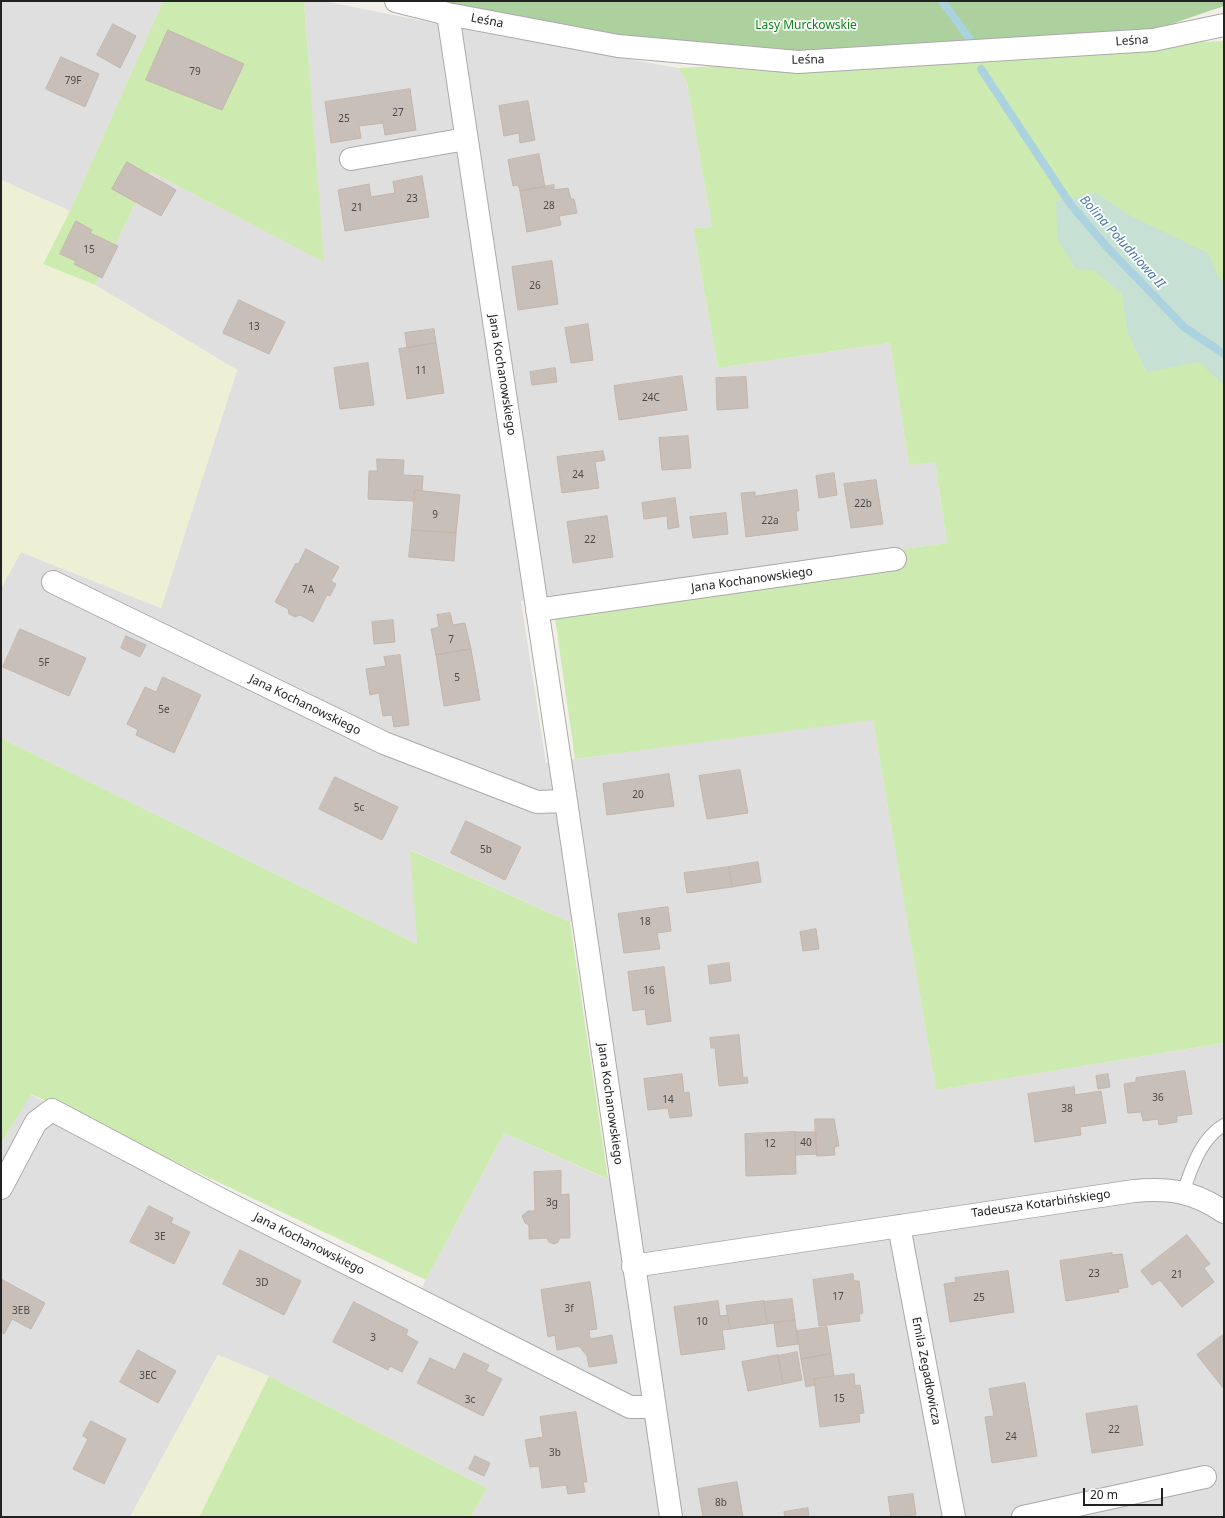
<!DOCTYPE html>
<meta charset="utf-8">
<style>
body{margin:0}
#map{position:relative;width:1225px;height:1518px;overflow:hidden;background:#f2efe9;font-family:"Noto Sans",sans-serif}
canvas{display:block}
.frame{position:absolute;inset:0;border:2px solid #222;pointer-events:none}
.scale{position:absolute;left:1083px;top:1488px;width:80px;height:18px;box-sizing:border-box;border:2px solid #222;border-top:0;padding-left:5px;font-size:12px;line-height:14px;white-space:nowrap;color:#222;-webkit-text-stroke:3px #fff;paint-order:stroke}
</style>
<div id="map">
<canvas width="1225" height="1518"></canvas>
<div class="frame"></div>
<div class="scale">20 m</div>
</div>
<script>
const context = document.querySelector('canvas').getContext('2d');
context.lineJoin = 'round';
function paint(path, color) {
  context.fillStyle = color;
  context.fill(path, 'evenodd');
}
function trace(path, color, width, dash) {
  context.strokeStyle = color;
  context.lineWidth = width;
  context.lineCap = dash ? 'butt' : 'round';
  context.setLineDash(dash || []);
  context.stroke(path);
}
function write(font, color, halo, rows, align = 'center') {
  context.font = font + ' "Noto Sans",sans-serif';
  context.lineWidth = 3.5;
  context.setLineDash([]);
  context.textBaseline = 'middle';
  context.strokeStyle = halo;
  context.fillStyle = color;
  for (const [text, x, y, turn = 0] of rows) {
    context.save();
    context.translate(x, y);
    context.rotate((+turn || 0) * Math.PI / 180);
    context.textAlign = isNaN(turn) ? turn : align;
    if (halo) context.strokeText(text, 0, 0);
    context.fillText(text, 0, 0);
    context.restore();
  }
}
const residential = new Path2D(`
 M1,1H163L70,211L1,180Z
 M304,1H323L478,32L678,68L687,83L712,227L693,228L718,368L890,343L909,465L935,462L947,543L521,601L546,763L873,719L936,1090L1224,1043V1517H471L487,1488L269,1376L218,1355L130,1517H1V1145L30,1094L326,1264L411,1308L504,1133L607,1179L626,1154L593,920L570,922L411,850L417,944L1,738V588L21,552L161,608L237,370L95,285L151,172L323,261Z`);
const farmland = new Path2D(`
 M1,180L70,211L43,264L95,285L237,370L161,608L21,552L1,588Z
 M218,1355L269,1376L199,1517H130Z`);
const grass = new Path2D(`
 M163,1H304L324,262L151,172L95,285L43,264L70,211Z
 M1224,41V1043L936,1090L873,720L575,759L552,597L947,543L935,462L909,465L890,343L718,368L693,228L712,227L687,83L678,68Z
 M1,738L417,944L410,850L570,922L608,1179L504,1133L426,1280L31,1094L1,1144Z
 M269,1376L487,1488L471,1517H199Z`);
const forest = new Path2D(`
 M432,1H1224V6L1151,31L810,53L626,38Z`);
const wetland = new Path2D(`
 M1096,193L1131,216L1208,253L1219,278L1224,282V385L1199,362L1147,372L1128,334L1122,294L1094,270L1076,269L1057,238L1056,201Z`);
const stream = new Path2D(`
 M942,1L969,38
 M981,69L1071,205L1106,246L1184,327L1224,354`);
const building = new Path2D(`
 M113,24L136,36L120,68L97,55Z
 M168,30L244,64L222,110L146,80Z
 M61,57L99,74L85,107L46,89Z
 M410,89L416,130L385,135L383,123L359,126L361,138L331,143L325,102Z
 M528,101L535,140L520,143L519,133L504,136L499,106Z
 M539,154L545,187L520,191L518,185L513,186L508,160Z
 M127,162L176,190L161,216L112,189Z
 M422,176L429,217L345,231L338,190L369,184L371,197L395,193L393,182Z
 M554,185V190L568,188L571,199H574L577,213L559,216L561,225L527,232L520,191Z
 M76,221L92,230L90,233L118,246L102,278L74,264L76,261L60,254Z
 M552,261L558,304L518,310L512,267Z
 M239,300L285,322L269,354L223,333Z
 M588,324L593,360L571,363L565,328Z
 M434,329L436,343L407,348L405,333Z
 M436,343L444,393L407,399L399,349Z
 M368,363L374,405L340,409L334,368Z
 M555,368L557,382L532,385L530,372Z
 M682,376L687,410L619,420L614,386Z
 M746,377L748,408L717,410L716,378Z
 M688,436L691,468L662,470L659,438Z
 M603,451L605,460L595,462L599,488L562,493L557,457Z
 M377,459L404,460L403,475L423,476L422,491L415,490L414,501L368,499L369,471H377Z
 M834,473L837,495L819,498L816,476Z
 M876,480L883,524L851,528L844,484Z
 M415,490L460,495L456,533L412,530Z
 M797,490L799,511H796L798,530L746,537L741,493L755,492V496Z
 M675,498L679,527L668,529L667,516L644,519L642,503Z
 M726,513L728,534L693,538L690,517Z
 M607,516L613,557L573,563L567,522Z
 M412,530L456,533L454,561L409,557Z
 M306,549L339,567L331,581L336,584L330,596L327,595L313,622L300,615L295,617L289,614L288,609L275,602L296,563L298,564Z
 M450,613L453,625L465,623L471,649L436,655L431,629L439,627L437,615Z
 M393,620L395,642L374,644L372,622Z
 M20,629L86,658L69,696L3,667Z
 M126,636L146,645L140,657L121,648Z
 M471,649L480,700L444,706L436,655Z
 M400,655L409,725L394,727L392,715L383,716L379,693L370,695L366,669L386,666L384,657Z
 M163,677L201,695L174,753L136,735L138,730L127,724L145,687L156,692Z
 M740,770L748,813L707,819L699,776Z
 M669,774L674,806L607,815L603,784Z
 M335,777L398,807L382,840L319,809Z
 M466,821L521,847L505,880L451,853Z
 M758,862L761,882L732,887L729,867Z
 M729,867L732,887L687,893L684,873Z
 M668,907L671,931L657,933L660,949L624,953L618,914Z
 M816,929L819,949L803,951L800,932Z
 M729,963L731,981L710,984L708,966Z
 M664,967L671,1021L647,1025L645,1009L633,1011L628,972Z
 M739,1035L743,1078L747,1077L748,1083L719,1086L715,1048H711L710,1038Z
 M1185,1071L1192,1114L1177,1116V1122L1159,1125L1158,1119L1143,1121L1141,1112L1128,1113L1124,1084L1136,1082V1078Z
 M682,1074L684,1093L689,1092L692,1116L670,1118L668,1108L648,1110L644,1079Z
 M1108,1074L1110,1087L1098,1089L1096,1076Z
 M1074,1087L1075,1095L1101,1091L1106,1123L1080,1127L1081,1135L1035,1142L1028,1094Z
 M815,1119H834L839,1146L834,1147L835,1155L817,1156Z
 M795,1132L796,1174L746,1176L745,1134Z
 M795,1132H816L817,1154L796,1155Z
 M561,1171V1195L569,1194L570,1238H560L558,1242L554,1244L549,1242L547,1238L529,1239V1225L525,1223L522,1216L528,1211H535L534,1172Z
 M149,1206L173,1218L171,1223L190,1232L174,1264L130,1242Z
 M1187,1235L1210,1264L1204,1268L1214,1282L1182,1307L1160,1280L1152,1285L1141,1271Z
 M240,1250L301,1281L284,1315L223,1284Z
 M1112,1253V1255L1122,1254L1128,1287L1118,1289L1119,1292L1066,1301L1060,1261Z
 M1008,1271L1014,1312L950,1322L944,1284L956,1282L955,1278Z
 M853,1274L854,1281H859L863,1313L859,1314L860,1321L819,1326L813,1280Z
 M1,1279L45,1303L31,1329L12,1319L4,1334L1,1332Z
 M590,1282L597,1329L589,1330L590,1339L612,1335L617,1363L589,1367L587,1356L579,1346L557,1350L555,1335L548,1337L541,1290Z
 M792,1299L795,1320L767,1324L764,1302Z
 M718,1301L720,1316L728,1315L730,1329L722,1330L725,1349L681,1355L674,1307Z
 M764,1301L767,1324L730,1329L726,1306Z
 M354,1302L408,1330L406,1335L418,1342L402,1372L390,1366L388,1370L333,1342Z
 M795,1320L798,1344L777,1347L774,1323Z
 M827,1327L831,1354L801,1359L797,1331Z
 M1224,1334V1389L1197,1355Z
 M138,1350L176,1371L158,1403L120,1382Z
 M797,1352L802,1380L783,1384L778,1356Z
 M464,1353L489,1365L486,1371L502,1379L483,1416L417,1383L430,1358L455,1370Z
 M831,1354L834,1376L814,1379L815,1385L806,1387L801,1359Z
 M778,1355L783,1384L748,1391L742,1362Z
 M854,1374L855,1386L860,1385L864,1413L859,1414L860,1422L820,1427L814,1379Z
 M1025,1383L1037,1456L992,1463L985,1417L994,1416L989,1389Z
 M1137,1406L1143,1445L1092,1453L1086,1414Z
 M576,1412L587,1482H583L585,1492L568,1494L566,1485L542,1488L539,1466L530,1467L525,1440L543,1437L540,1417Z
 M91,1421L126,1439L104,1484L73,1469L88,1439L83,1436Z
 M475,1456L490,1463L484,1476L469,1469Z
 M737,1482L743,1517H703L698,1489Z
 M913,1494L916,1515L891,1517L888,1497Z
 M808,1508L809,1517H785L784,1512Z`);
const service = new Path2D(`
 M1183,1192C1192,1168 1200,1139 1224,1125`);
const minor = new Path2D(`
 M396,1L448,14L618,46L798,62L1153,40L1224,25
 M448,14L566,801L671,1517
 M351,159L466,139
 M53,582L384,743L537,802L566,801
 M537,610L895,559
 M1,1188L36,1122L52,1110L218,1198L630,1407H653
 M899,1226L954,1517
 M633,1266L1134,1191C1170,1188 1193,1191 1224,1212
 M1023,1517L1205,1477`);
const numberNames = [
 ["79",195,72],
 ["79F",73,81],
 ["27",398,113],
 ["25",344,119],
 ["23",412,199],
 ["28",549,206],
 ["21",357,208],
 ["15",89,250],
 ["26",535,286],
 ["13",254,327],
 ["11",421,371],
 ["24C",651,398],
 ["24",578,475],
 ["22b",863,504],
 ["9",435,515],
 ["22a",770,521],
 ["22",590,540],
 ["7A",308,590],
 ["7",451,640],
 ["5F",44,663],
 ["5",457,678],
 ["5e",164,710],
 ["20",638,795],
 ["5c",359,808],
 ["5b",486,850],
 ["18",645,922],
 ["16",649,991],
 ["36",1158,1098],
 ["14",668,1100],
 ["38",1067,1109],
 ["40",806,1143],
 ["12",770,1144],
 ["3g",552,1203],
 ["3E",160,1237],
 ["23",1094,1274],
 ["21",1177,1275],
 ["3D",262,1283],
 ["17",838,1297],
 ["25",979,1298],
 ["3f",569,1309],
 ["3EB",21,1311],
 ["10",702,1322],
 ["3",373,1338],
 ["3EC",148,1376],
 ["15",839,1399],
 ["3c",470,1400],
 ["22",1114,1430],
 ["24",1011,1437],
 ["3b",555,1453],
 ["8b",721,1503]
];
const streetNames = [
 ["Leśna",487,21,11],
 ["Leśna",1132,41,-4],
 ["Leśna",808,60,-1],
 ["Jana Kochanowskiego",502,375,81],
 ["Jana Kochanowskiego",752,580,-8],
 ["Jana Kochanowskiego",305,705,26],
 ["Jana Kochanowskiego",610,1104,82],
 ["Tadeusza Kotarbińskiego",1041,1204,-8],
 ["Jana Kochanowskiego",309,1244,27],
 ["Emila Zegadłowicza",926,1371,79]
];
const parkNames = [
 ["Lasy Murckowskie",806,26]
];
const waterNames = [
 ["Bolina Południowa II",1122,242,48]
];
paint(residential, '#e0dfdf');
paint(farmland, '#eef0d5');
paint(grass, '#cdebb0');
paint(forest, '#add19e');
paint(wetland, '#c6e0d4');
trace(stream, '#aad3df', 8);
paint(building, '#c7bfb8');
trace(building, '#c4b6ab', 1);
trace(service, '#a9a9a9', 14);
trace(minor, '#a9a9a9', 24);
trace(service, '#fff', 12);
trace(minor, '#fff', 22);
write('10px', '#4b4948', null, numberNames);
write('12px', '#222', '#fff', streetNames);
write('12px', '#0c8416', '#fff', parkNames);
write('italic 13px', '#4a7aab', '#fff', waterNames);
</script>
